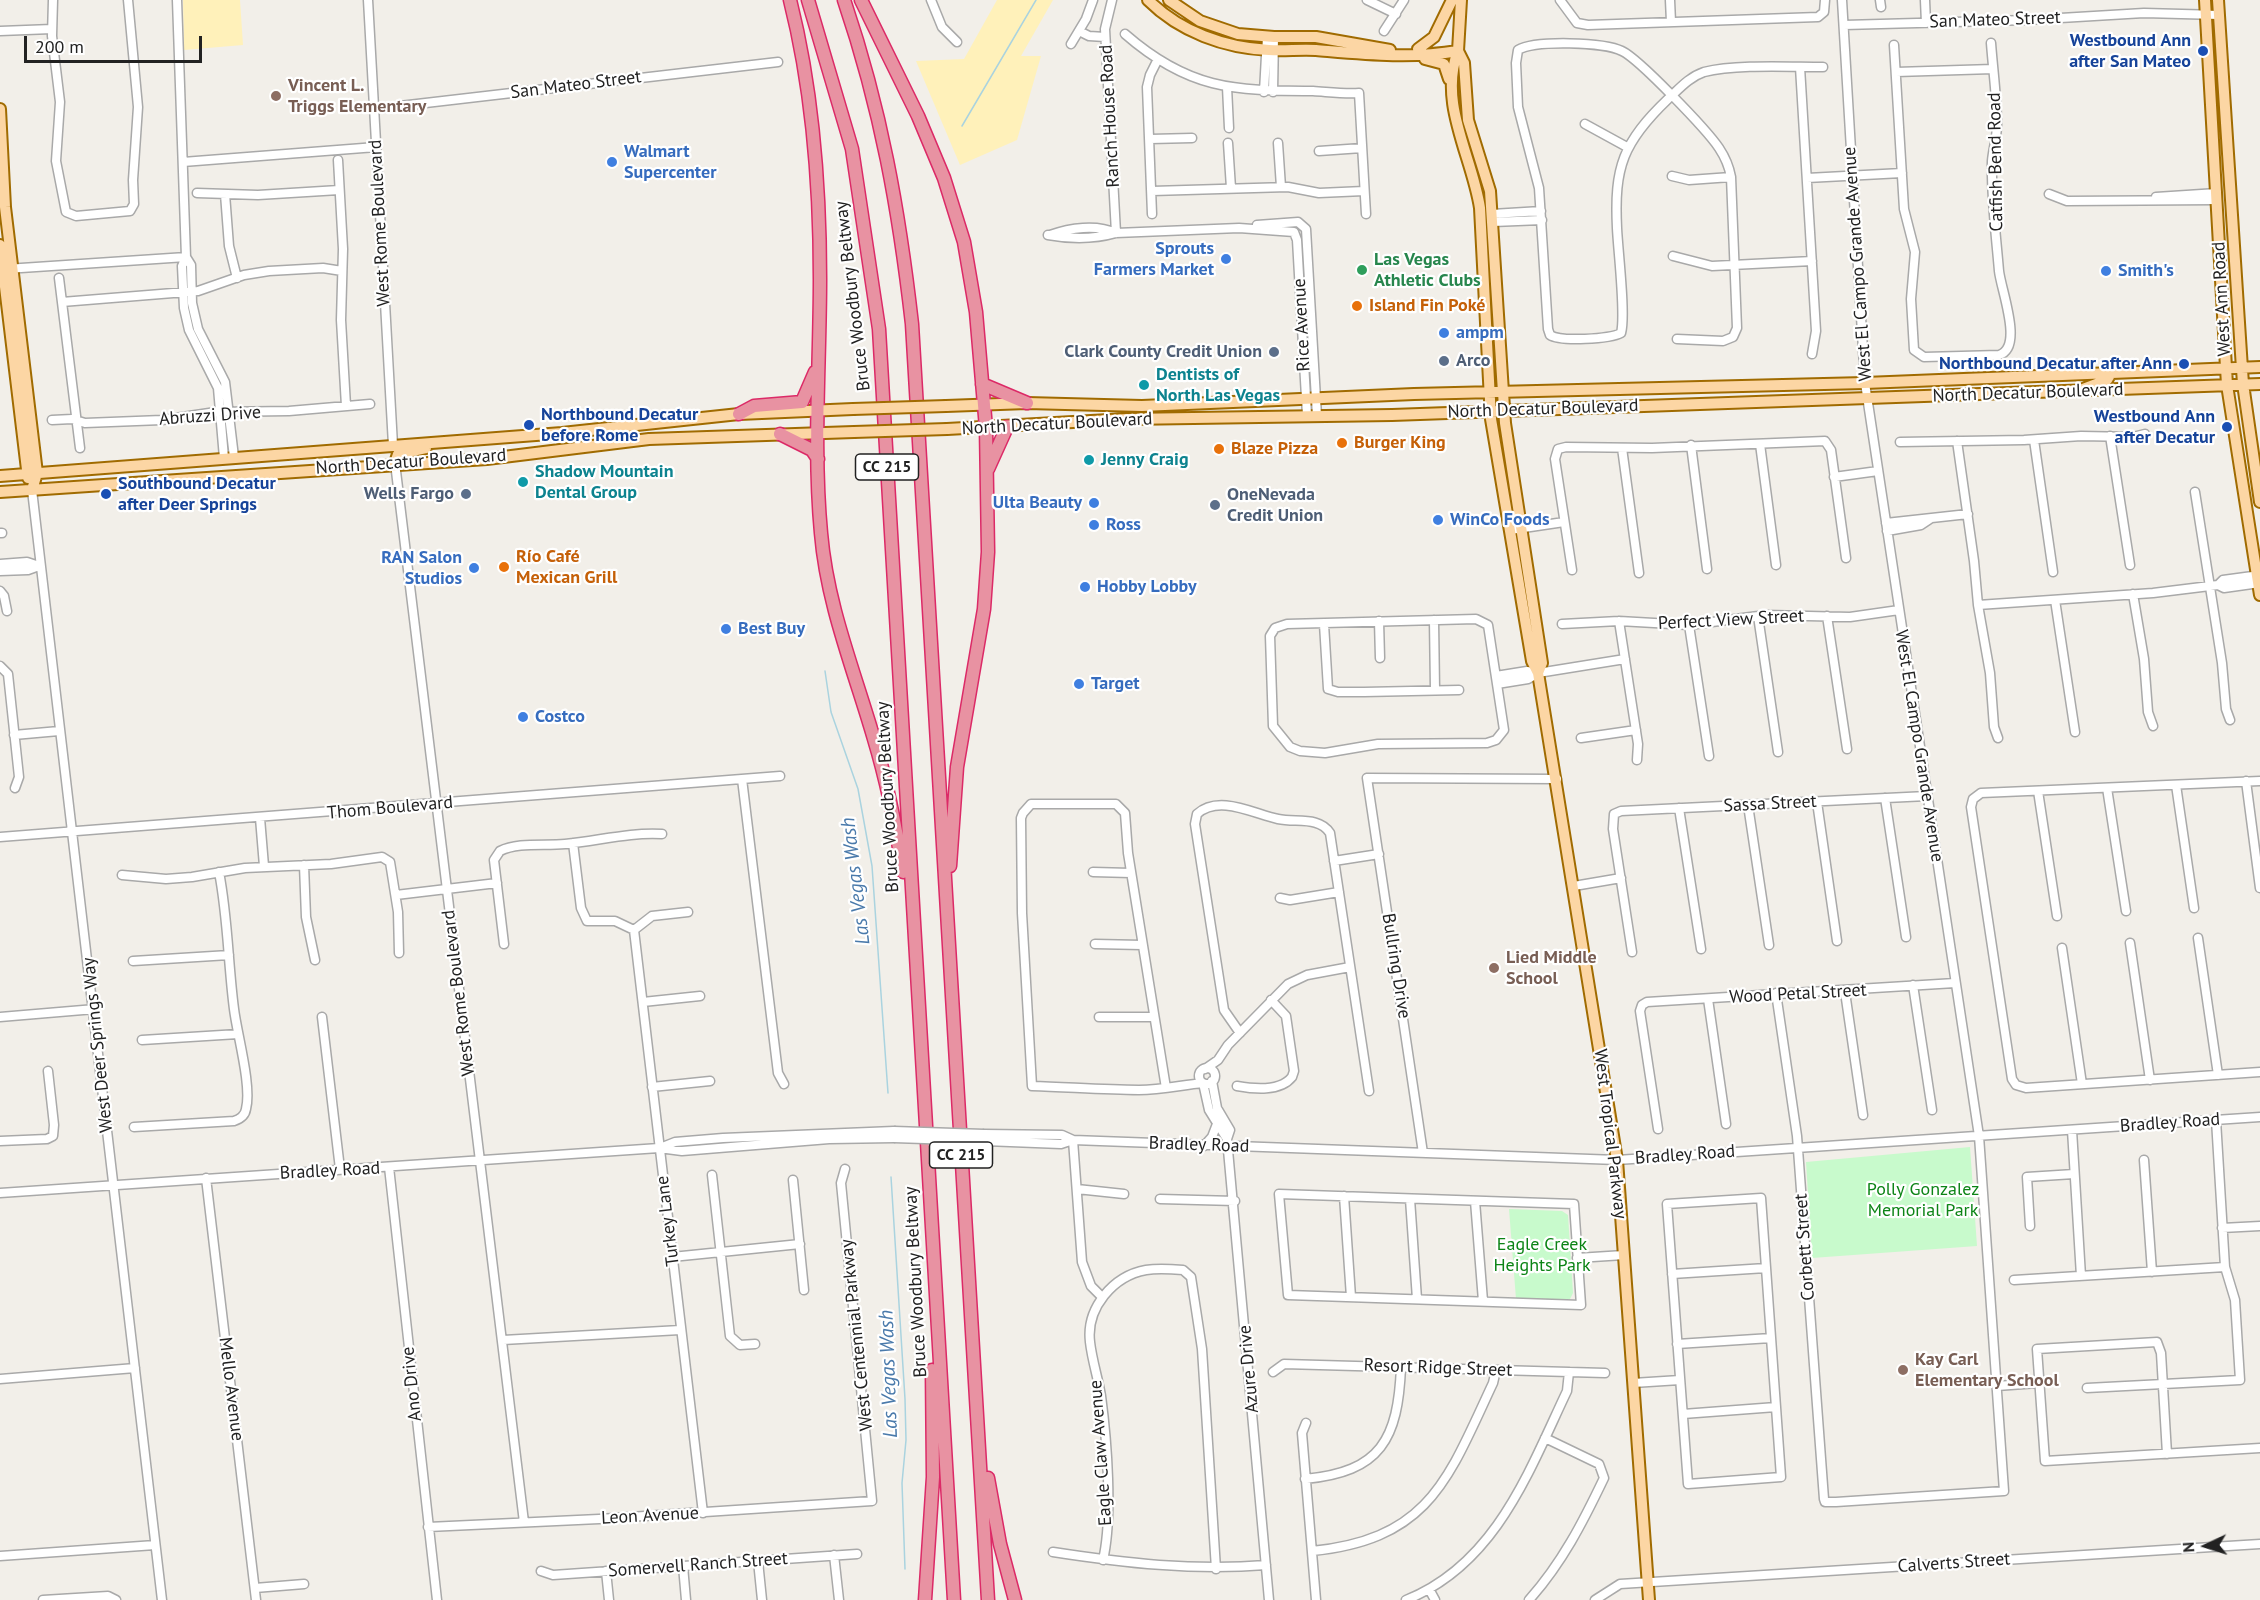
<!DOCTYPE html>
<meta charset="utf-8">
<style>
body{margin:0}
#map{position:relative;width:2260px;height:1600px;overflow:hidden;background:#f2efe9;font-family:"PT Sans",sans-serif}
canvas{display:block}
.north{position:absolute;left:2176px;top:1516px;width:60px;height:60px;-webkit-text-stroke:4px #fff;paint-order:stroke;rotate:266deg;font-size:16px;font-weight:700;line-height:24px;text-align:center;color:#222}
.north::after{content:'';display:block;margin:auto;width:21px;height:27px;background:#222;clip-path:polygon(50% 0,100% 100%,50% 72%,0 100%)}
.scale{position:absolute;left:24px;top:36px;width:178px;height:27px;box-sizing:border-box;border:3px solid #222;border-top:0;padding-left:8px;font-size:18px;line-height:21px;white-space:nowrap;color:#222;-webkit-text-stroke:4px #fff;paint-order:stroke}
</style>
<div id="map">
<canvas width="2260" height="1600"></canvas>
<div class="north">N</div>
<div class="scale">200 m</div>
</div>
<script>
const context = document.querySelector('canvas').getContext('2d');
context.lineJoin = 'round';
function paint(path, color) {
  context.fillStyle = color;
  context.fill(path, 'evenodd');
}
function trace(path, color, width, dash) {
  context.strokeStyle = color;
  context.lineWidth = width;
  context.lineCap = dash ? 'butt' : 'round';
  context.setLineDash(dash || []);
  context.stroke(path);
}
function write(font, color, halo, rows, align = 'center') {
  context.font = font + ' "PT Sans",sans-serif';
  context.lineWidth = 4.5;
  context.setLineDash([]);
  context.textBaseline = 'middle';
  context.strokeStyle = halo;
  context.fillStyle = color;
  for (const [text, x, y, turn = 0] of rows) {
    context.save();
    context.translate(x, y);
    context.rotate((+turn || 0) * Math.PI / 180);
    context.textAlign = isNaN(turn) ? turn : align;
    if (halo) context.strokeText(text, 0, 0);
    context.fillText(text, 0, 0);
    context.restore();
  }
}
const sand = new Path2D(`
 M183,0H240L243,45L184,50Z
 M997,0H1053L1021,56H1041L1017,140L960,165L916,61L964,59Z`);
const park = new Path2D(`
 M1970,1147L1977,1246L1812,1258L1806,1162Z
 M1509,1209L1562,1211L1568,1215L1573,1293L1570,1299H1516Z`);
const stream = new Path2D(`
 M962,126L1036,0
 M825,671L831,712L858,789L872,866L888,1093
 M891,1177L905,1399L906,1440L902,1483L905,1569`);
const minor = new Path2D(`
 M53,0L52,36L60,102L56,161L66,212L76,216L130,211L134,204L133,180L138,107L128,0
 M177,0L186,257L182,266L184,308L189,330L218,388L224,458
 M368,0L393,445
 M931,0L942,27L957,42
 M1112,0L1105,29L1116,233
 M1367,0L1396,14
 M1560,0L1577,23L1588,25L1818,17L1824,12L1825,0
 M1670,0L1671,22
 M1880,0L1881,7
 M1925,0L1926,23
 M1844,25L2027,20L2144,13L2219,15
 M0,31L52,29
 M1079,31L1089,36L1105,37
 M1384,31L1404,0
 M1125,34C1188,89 1233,91 1313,91C1329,92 1344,94 1359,93L1366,214
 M1071,44L1086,19L1093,0
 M1894,45L1904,209L1915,252L1911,299L1914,350L1924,357L1999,355C2024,348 2001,290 1999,271C1996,235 1991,197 1992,161C1993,149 1997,137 1997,125C1997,98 1993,70 1991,43
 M1800,67L1816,331L1812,354
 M1896,72L1993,69
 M1227,87L1229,128
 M1264,92L1267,37
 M1273,92L1274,37
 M374,109L778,62
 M1585,124L1627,147
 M1150,139L1192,138
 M1228,143L1231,188
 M1278,143L1281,187
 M1319,151L1362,148
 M338,160L343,249L341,320L346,406
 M183,162L376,147
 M1672,176L1689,180L1731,177
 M1807,178L1902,173
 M1152,191L1288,187L1319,193L1364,191
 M197,193L258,195L339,190
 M225,194L229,246L237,278
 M2049,194L2067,201L2217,200
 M2156,197L2217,193
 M1152,214L1147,87L1150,75L1158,59
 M1492,214L1541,211
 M1493,222L1542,220
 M1257,225L1298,222L1306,229L1317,416
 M1048,235C1070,239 1095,239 1116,233L1239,228L1294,232L1297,240L1307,415
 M1050,235C1070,228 1096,224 1116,233
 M1673,256L1712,266L1812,261
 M186,257L191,265L192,303L198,329L225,382L234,457
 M6,269L186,257
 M59,278L80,448
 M62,302L198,291L244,275L269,271L323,268L342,271
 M1677,339L1723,341L1733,337L1737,328L1731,177C1729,166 1725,157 1719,148C1707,130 1639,59 1622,51C1604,42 1535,40 1518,50L1516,63L1518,107L1539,188L1548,329L1550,335C1560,342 1610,339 1621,333C1626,315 1618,251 1617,228C1614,167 1623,142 1668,99C1679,89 1689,77 1704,72C1736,64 1789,67 1823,67
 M52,420L72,419L85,423L162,420L216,412L289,411L370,404
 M2110,436L2130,565
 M2034,440L2053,572
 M1957,441L1974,561L1978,605L1990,673L1994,727L1998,738
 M1900,442L2024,440L2081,436L2133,437L2145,434
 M1760,444L1776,565
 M1691,445L1707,569
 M1622,448L1639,573
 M395,463L524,1522
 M1834,477L1878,471
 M32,490L162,1600
 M2195,492L2222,663L2226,709L2230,720
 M1886,523L1968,514
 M1510,530L1564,522
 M1887,531L1921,525L1930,519
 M0,533H2
 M0,564L27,562L39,566
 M1572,570L1555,459L1558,449L1566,447L1652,448L1825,441L1831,450L1846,558
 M0,571L28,570L39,566
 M2218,585L2223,580L2260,575
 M0,591L4,596L7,611
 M2133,594L2144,659L2148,712L2153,726
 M2055,600L2075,732
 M1978,605L2153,593L2218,585L2224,588L2260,583
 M1758,616L1778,752
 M1827,616L1847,749
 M1476,619L1488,625L1504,730L1496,740L1487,743L1378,744L1325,753L1300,751L1290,747L1273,726L1270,636L1275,628L1287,624Z
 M1434,620L1435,690
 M1379,621L1380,658
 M1619,621L1638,744L1637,760
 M1324,624L1328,689L1338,692H1364L1459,690
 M1562,624L1619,621L1689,625L1766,615L1850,617L1899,610
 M1689,625L1709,756
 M0,666L8,674L19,777L15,788
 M1496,676L1527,671L1538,673L1625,659
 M1497,684L1528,679L1538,673
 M14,735L59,731
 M1581,738L1636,730
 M742,779L778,1073L784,1084
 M2246,781L2260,888
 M2260,781L1981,793L1973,799L1971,807L2012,1079L2016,1085L2026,1088L2260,1072
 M2176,785L2194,908
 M2107,788L2126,911
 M2038,791L2057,916
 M1885,798L1906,937
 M1817,802L1837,941
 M1748,805L1769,945
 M1679,808L1701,949
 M260,818L264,866
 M0,837L780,776
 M573,843L581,908L587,921H615L634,930L652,916L688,912
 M1334,861L1379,854
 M304,865L306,917L315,960
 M1093,872L1131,873
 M122,875L166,879L192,877L245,868L331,864L382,857L390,862L398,912L399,953
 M1574,886L1621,878
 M396,895L497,883
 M1280,898L1290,900L1339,892
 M634,930L703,1513
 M2198,938L2218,1075
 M2130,943L2150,1080
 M504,944L494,860L500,851C518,842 544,846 565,844C598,841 629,832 662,834
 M1095,944L1142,945
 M2062,948L2082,1084
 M1632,952L1613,829L1614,814L1621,811L1927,796
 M133,961L229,955
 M1913,985L1932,1110
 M1845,992L1863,1115
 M1776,993L1797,1136L1824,1499L1825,1502H1836L2004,1491L1979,1136L1865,383L1842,0
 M1708,999L1726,1124
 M643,1002L700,996
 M0,1017L95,1009
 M322,1017L340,1169
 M1099,1017H1153
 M1240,1033L1224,1010L1195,824L1197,814C1219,794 1254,814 1278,819C1296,823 1319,816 1330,833L1369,1091
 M142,1040L238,1034
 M1199 1076a8 8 0 1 1 16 0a8 8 0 1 1-16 0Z
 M1205,1069L1218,1060L1228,1045L1288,984L1307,975L1350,967
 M1212,1081L1217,1108L1230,1130L1227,1139L1269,1600
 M1237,1086C1254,1089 1280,1092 1292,1077L1294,1071L1286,1016L1271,1000
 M652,1087L710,1081
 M1166,1088L1128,853L1125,813L1116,804H1031L1023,813L1021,818L1022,913L1032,1086C1068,1087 1103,1090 1139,1090C1161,1090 1182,1085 1203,1083L1209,1110L1227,1139
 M134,1127L234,1121C240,1119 245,1116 246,1109C252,1086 237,1034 234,1009C228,963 228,918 219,872
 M1658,1129L1640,1011L1642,1005L1647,1002L1955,983
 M2072,1130L2081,1276
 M984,1134L1062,1135L1073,1140L1617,1160L2260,1117
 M1073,1140L1082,1262L1091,1286L1102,1297
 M0,1141L47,1139L53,1136L54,1125L48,1071
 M985,1141L1061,1144L1073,1140
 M1204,1146L1212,1137L1217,1124
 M660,1148L675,1142L723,1138L894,1131
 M1423,1153L1367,778L1557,779
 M2144,1160L2152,1272
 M389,1167L437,1600
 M712,1175L730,1336L740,1345L755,1344
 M206,1178L256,1600
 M793,1180L804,1290
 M1077,1189L1124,1194
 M0,1193L659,1148L682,1151L829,1139L894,1138
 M1279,1194L1574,1204L1581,1305L1288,1295Z
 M1344,1196L1351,1297
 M1761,1198L1781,1477L1688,1484L1667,1204Z
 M1160,1199L1235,1201
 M1410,1199L1417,1299
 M1475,1201L1483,1301
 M2030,1226L2027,1177L2074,1174
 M2222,1228L2260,1226
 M672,1257L800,1244
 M1577,1258L1624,1255
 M1672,1274L1766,1268
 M2014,1280L2225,1267
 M503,1340L680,1330
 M1677,1344L1771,1338
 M1273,1372L1284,1364L1605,1373
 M0,1379L135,1368
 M1633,1383L1680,1380
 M1997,1386L2038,1383
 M2087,1388L2240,1380L2235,1300L2225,1267L2216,1120
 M1683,1414L1776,1407
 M1306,1423L1302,1433L1316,1600
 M2167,1454L2161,1353L2157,1342L2037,1349L2045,1461L2260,1448
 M1305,1479C1381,1472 1398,1439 1401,1367
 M428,1527L599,1519L872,1501L841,1183L845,1169
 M1312,1551C1430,1539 1448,1479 1493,1383L1496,1370
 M1053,1552C1124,1563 1194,1571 1266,1565
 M834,1555L839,1600
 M0,1556L155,1545
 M1103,1560C1113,1517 1107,1440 1101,1396C1098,1378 1092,1360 1090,1342C1086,1308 1113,1276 1146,1270C1158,1268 1171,1269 1183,1270L1191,1277L1202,1349L1216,1569
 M758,1561L762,1600
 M683,1566L686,1600
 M541,1571L553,1575L857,1554
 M606,1571L609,1600
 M255,1588L304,1584
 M1429,1589L1435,1600
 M43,1600L108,1596L116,1600
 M1406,1600C1496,1564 1529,1471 1567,1391L1569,1372
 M1529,1600C1562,1563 1583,1522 1604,1478L1599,1464L1545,1438
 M1595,1600L1620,1584L2260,1544`);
const major = new Path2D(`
 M1148,0C1180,32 1225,48 1269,50C1285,51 1300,49 1316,50C1364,54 1410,59 1458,51
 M1169,0L1200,21L1238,34L1274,37H1316L1390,50
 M1461,0L1458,51L1464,63L1468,120L1490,191L1505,423L1542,663L1538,673
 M2205,0L2227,385L2260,595
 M2218,0L2243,384L2260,502
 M1418,49L1434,37L1452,0
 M1458,51C1438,103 1472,156 1480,208L1491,419L1532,661L1538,673L1617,1160L1649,1600
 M1425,59L1444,64L1449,79
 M0,109L5,207L37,473L32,490
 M0,245L28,478
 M2083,389L2107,380L2111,373
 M946,406L1027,403L1142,406L1414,394L1865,383L2260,367
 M947,429L1127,419L1392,415L2260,384
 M395,463L398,454L426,448
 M0,476L562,433L739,414L853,409
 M0,492L487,459L649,439L854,432`);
const highway = new Path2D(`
 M790,0C813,91 820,185 820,279C820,363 813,448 821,533C827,605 854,670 874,739C887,782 896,827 903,872
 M808,0L852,149L879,329L954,1600
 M844,0C881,109 899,210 912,324L988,1600
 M861,0L918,116L944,178L964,242L976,312L986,428L988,552L984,609L957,767L950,866
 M982,384L1027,403
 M739,414L754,406L802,402L815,372
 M780,434L812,450L818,459
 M988,469L1007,427
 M988,1478L1000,1544L1015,1600
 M925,1600L933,1477L932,1370`);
const minorBridge = new Path2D(`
 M894,1131L984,1134
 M894,1138L985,1141`);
const majorBridge = new Path2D(`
 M853,409L946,406
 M854,432L947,429`);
const markers = [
 [2203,51,6,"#1a4fb4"],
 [276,96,6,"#8d6e63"],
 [612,162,6,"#3f7fe0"],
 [1226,259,6,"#3f7fe0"],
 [1362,270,6,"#2e9e5b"],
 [2106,271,6,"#3f7fe0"],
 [1357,306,6,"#e8710a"],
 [1444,333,6,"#3f7fe0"],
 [1274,352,6,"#5c6f8a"],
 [1444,361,6,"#5c6f8a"],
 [2184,364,6,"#1a4fb4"],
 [1144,385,6,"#0f9aa8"],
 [529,425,6,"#1a4fb4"],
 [2227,427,6,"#1a4fb4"],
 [1342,443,6,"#e8710a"],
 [1219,449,6,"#e8710a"],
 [1089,460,6,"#0f9aa8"],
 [523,482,6,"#0f9aa8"],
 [106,494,6,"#1a4fb4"],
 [466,494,6,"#5c6f8a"],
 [1094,503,6,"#3f7fe0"],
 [1215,505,6,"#5c6f8a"],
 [1438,520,6,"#3f7fe0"],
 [1094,525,6,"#3f7fe0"],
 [504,567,6,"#e8710a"],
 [474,568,6,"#3f7fe0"],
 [1085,587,6,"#3f7fe0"],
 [726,629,6,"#3f7fe0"],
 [1079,684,6,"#3f7fe0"],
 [523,717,6,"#3f7fe0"],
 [1494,968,6,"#8d6e63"],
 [1903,1370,6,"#8d6e63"]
];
const shields = [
 [887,467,63],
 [961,1155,63]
];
const shieldNames = [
 ["CC 215",887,467],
 ["CC 215",961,1155]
];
const streetNames = [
 ["San Mateo Street",1995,20,-2],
 ["San Mateo Street",576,85,-7],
 ["Ranch House Road",1110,116,-93],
 ["Catfish Bend Road",1996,162,-91],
 ["West Rome Boulevard",380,223,-93],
 ["West El Campo Grande Avenue",1858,264,-94],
 ["Bruce Woodbury Beltway",853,296,-97],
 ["West Ann Road",2222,299,-93],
 ["Rice Avenue",1302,325,-93],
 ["North Decatur Boulevard",2028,393,-2],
 ["North Decatur Boulevard",1543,409,-2],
 ["Abruzzi Drive",210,416,-4],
 ["North Decatur Boulevard",1057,424,-3],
 ["North Decatur Boulevard",411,462,-4],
 ["Perfect View Street",1731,620,-3],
 ["West El Campo Grande Avenue",1919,746,81],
 ["Bruce Woodbury Beltway",888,797,-93],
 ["Sassa Street",1770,804,-3],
 ["Thom Boulevard",390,808,-5],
 ["Bullring Drive",1396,966,81],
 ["West Rome Boulevard",459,993,-97],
 ["Wood Petal Street",1798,994,-3],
 ["West Deer Springs Way",98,1045,-96],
 ["Bradley Road",2170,1123,-4],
 ["West Tropical Parkway",1610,1134,83],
 ["Bradley Road",1199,1145,2],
 ["Bradley Road",1685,1155,-4],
 ["Bradley Road",330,1171,-3],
 ["Turkey Lane",668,1221,-97],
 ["Corbett Street",1805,1247,-94],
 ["Bruce Woodbury Beltway",916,1282,-93],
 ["West Centennial Parkway",857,1335,-96],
 ["Resort Ridge Street",1438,1368,2],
 ["Azure Drive",1249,1369,-95],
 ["Ano Drive",412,1384,-96],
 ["Mello Avenue",231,1389,83],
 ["Eagle Claw Avenue",1101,1453,-94],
 ["Leon Avenue",650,1516,-3],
 ["Calverts Street",1954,1563,-4],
 ["Somervell Ranch Street",698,1565,-4]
];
const transitNames = [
 ["Westbound Ann",2191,41],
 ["after San Mateo",2191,62],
 ["Northbound Decatur after Ann",2172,364],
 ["Northbound Decatur",541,415,"left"],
 ["before Rome",541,436,"left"],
 ["Westbound Ann",2215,417],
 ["after Decatur",2215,438],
 ["Southbound Decatur",118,484,"left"],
 ["after Deer Springs",118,505,"left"]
];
const educationNames = [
 ["Vincent L.",288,86],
 ["Triggs Elementary",288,107],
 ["Lied Middle",1506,958],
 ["School",1506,979],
 ["Kay Carl",1915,1360],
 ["Elementary School",1915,1381]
];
const shopNames = [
 ["Walmart",624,152],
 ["Supercenter",624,173],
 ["Sprouts",1214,249,"right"],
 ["Farmers Market",1214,270,"right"],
 ["Smith's",2118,271],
 ["ampm",1456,333],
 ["Ulta Beauty",1082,503,"right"],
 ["WinCo Foods",1450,520],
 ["Ross",1106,525],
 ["RAN Salon",462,558,"right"],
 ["Studios",462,579,"right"],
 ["Hobby Lobby",1097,587],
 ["Best Buy",738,629],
 ["Target",1091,684],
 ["Costco",535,717]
];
const leisureNames = [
 ["Las Vegas",1374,260],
 ["Athletic Clubs",1374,281]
];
const foodNames = [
 ["Island Fin Poké",1369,306],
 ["Burger King",1354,443],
 ["Blaze Pizza",1231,449],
 ["Río Café",516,557],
 ["Mexican Grill",516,578]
];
const serviceNames = [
 ["Clark County Credit Union",1262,352],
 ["Arco",1456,361,"left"],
 ["Wells Fargo",454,494],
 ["OneNevada",1227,495,"left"],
 ["Credit Union",1227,516,"left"]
];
const cultureNames = [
 ["Dentists of",1156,375],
 ["North Las Vegas",1156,396],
 ["Jenny Craig",1101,460],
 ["Shadow Mountain",535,472],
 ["Dental Group",535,493]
];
const parkNames = [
 ["Polly Gonzalez",1923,1190],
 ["Memorial Park",1923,1211],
 ["Eagle Creek",1542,1245],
 ["Heights Park",1542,1266]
];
const waterNames = [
 ["Las Vegas Wash",856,881,-97],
 ["Las Vegas Wash",889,1374,-92]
];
paint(sand, '#fff1ba');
paint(park, '#c8facc');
trace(stream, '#aad3df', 1.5);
trace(minor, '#a9a9a9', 11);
trace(major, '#a06b00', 14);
trace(highway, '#dc2a67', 15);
trace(minor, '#fff', 8);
trace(major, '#fcd6a4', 10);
trace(highway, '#e892a2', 12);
trace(minorBridge, '#a9a9a9', 11, []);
trace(majorBridge, '#a06b00', 14, []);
trace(minorBridge, '#fff', 8);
trace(majorBridge, '#fcd6a4', 10);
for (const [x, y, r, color] of markers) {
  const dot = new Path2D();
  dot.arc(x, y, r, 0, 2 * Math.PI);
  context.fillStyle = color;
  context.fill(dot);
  trace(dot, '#fff', 2);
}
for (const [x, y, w] of shields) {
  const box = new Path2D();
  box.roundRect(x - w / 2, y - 13, w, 26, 4.5);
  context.fillStyle = '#fff';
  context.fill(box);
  trace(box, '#222', 1.5);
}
write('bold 16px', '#222', null, shieldNames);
write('18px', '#222', '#fff', streetNames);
write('bold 18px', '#164399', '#fff', transitNames, 'right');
write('bold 18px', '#785e54', '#fff', educationNames, 'left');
write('bold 18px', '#366cbe', '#fff', shopNames, 'left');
write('bold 18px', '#27864d', '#fff', leisureNames, 'left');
write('bold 18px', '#c56008', '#fff', foodNames, 'left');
write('bold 18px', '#4e5e75', '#fff', serviceNames, 'right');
write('bold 18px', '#0d838f', '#fff', cultureNames, 'left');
write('18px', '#0c8416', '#fff', parkNames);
write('italic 20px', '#4a7aab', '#fff', waterNames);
</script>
